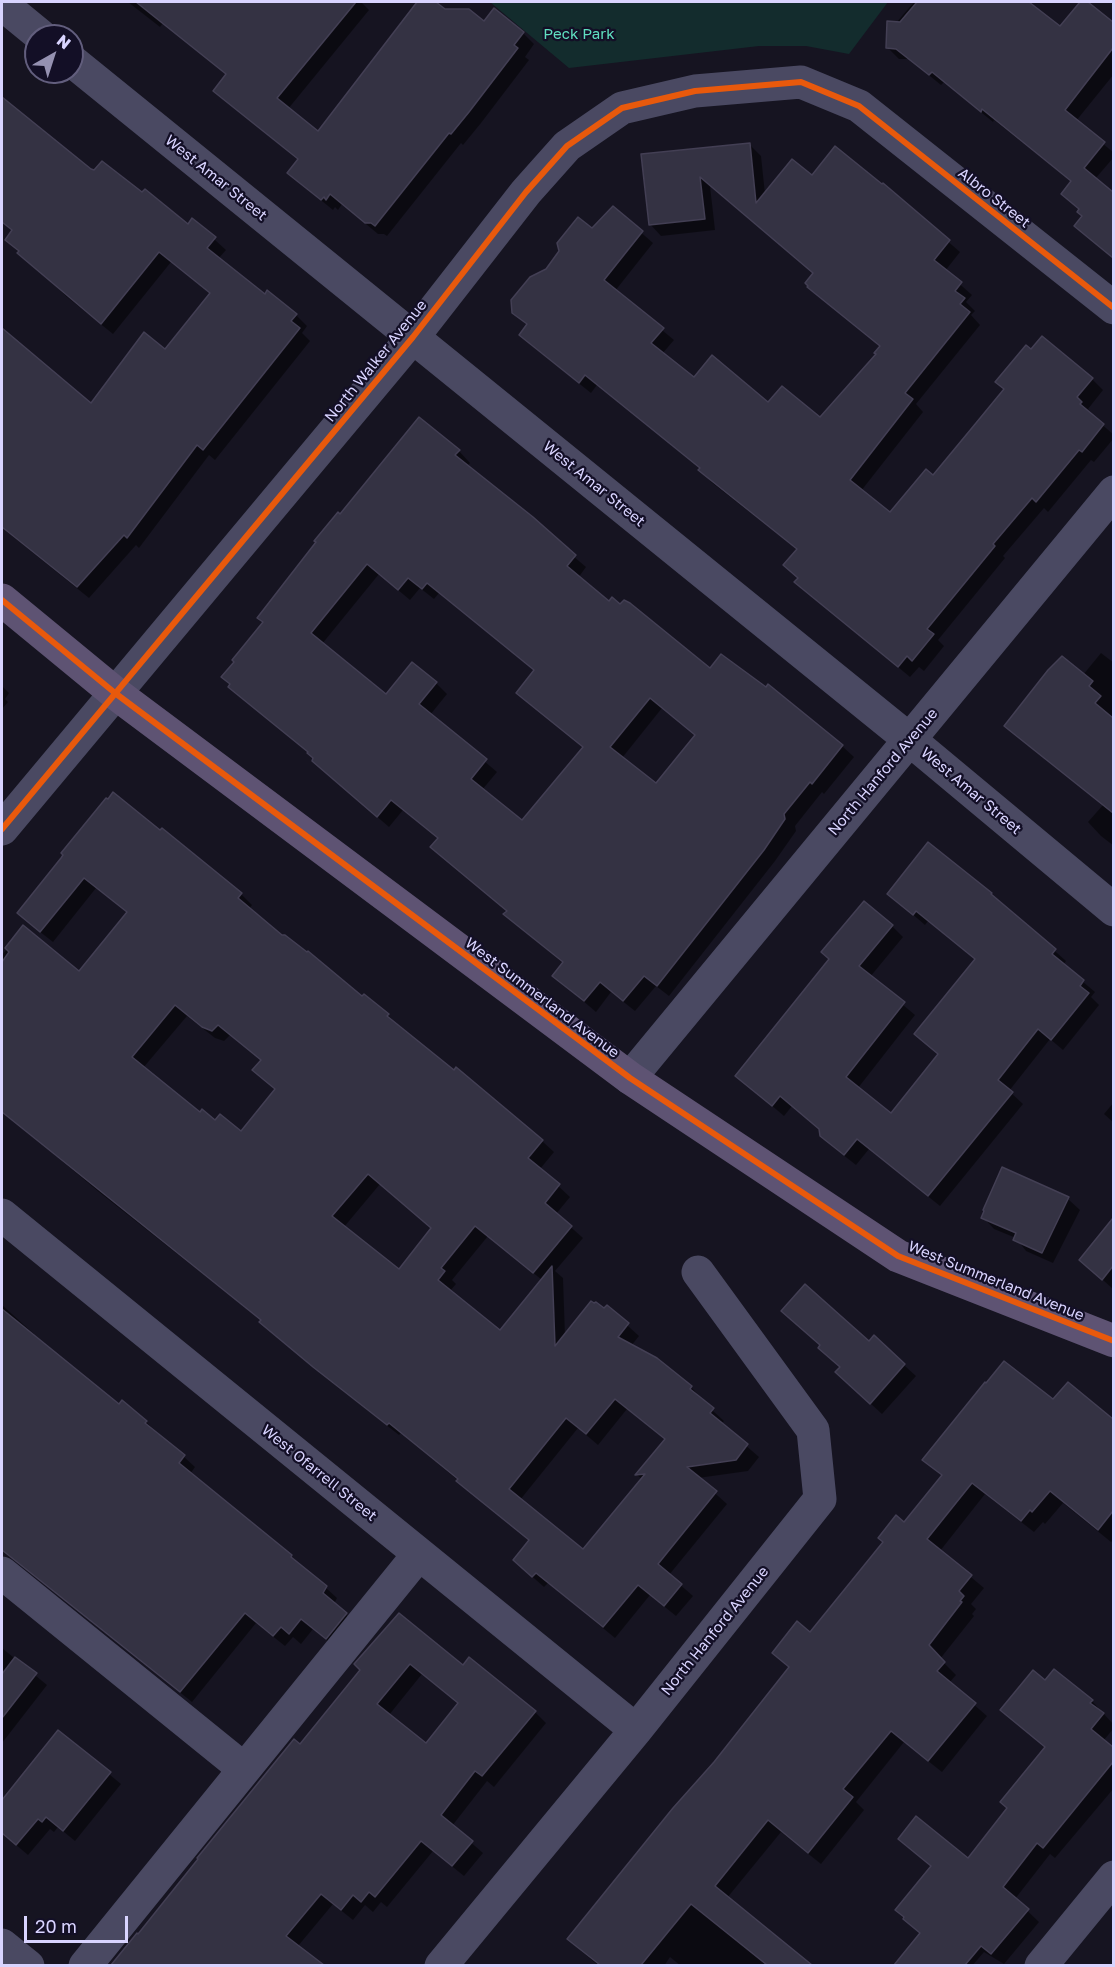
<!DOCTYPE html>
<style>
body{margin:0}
#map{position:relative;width:1115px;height:1967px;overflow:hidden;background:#161421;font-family:"Golos Text",sans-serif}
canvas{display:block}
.frame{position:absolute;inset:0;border:3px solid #d9d4ff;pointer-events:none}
.north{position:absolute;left:24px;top:24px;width:60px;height:60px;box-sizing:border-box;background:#130f26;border:2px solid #625e7d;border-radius:50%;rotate:39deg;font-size:16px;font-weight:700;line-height:24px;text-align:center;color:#d9d4ff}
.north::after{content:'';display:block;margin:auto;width:21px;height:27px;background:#9591b1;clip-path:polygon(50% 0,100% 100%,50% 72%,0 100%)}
.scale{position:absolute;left:24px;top:1916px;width:104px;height:27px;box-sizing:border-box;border:3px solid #d9d4ff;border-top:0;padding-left:8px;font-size:18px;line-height:21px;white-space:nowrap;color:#d9d4ff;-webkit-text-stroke:4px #130f26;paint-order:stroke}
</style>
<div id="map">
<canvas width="1115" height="1967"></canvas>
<div class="frame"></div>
<div class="north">N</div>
<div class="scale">20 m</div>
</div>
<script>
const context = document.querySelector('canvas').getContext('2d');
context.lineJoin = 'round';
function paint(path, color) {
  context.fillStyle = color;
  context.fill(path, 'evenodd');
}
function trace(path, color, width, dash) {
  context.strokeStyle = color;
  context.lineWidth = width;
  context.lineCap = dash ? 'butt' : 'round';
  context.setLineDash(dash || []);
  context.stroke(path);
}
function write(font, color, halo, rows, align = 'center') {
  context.font = font + ' "Golos Text",sans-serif';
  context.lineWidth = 4.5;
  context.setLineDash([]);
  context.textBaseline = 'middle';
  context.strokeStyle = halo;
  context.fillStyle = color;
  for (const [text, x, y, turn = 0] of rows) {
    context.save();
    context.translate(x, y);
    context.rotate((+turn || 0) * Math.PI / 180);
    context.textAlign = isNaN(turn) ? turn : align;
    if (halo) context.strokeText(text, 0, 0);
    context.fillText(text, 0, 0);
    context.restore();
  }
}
const green = new Path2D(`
 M490,2H888L849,54L806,46H759L569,68Z`);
const shadow = new Path2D(`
 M128,2H282L285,4L288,2H361L369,10L288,109L318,133L419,2H433L444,10L523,33L534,44L525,57L529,60L481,123L463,145L461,143L387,236L384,234H378L342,204L338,210L335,207L333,210L301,184L299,161L215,91L227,75L163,23L160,27Z
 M914,2H1016L1027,10L1060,28L1082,2H1086L1114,24V74L1076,121L1114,153V157L1095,179L1114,194V258L1076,226L1084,216L1072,182L994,120L993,122L944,82L941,85L909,59H899L888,48L896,23Z
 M2,99L29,123L2,155Z
 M56,143L95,172L188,226L193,220L226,250L218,259L265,296L296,315L307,326L302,333L310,341L215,460L209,455L139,548L136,545L89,598L2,528V340L91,405L166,351L211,294L171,262L113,334L67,297L20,253L7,240L13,232L2,221V213Z
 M749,144L761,156L765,194L812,177L883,185L960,252L945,271L972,295L966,302L975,311L971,315L980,325L916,404L923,412L861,491L890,514L933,477L1092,379L1103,390L1088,409L1092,414L1091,415L1114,435V438L1094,462L1091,460L1048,512L1044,508L1003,556L1005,558L938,640L944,646L924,671L919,667L910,677L796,582L799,579L798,550L711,482L701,469L597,385L591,393L532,346L521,335L528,326L513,312L547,270L593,230L613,208L653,243L615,291L674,340L662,354L694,380L820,419L878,354L881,347L809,287L814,273L710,186L715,230L661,236L650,224L643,155Z
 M459,451L470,463L467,466L586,567L578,578L609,603L710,670L842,746L854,757L824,794L822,792L795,826L796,831L775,861L669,996L656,986L635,1011L611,992L596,1012L554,976L564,964L517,925L505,914L508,912L432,847L439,839L403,810L389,827L325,772L309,753L230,687L264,622L340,516ZM379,574L410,600L420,588L434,599L439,593L535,671L518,693L584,748L522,822L482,790L497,772L430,715L447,694L436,683L386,696L322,644ZM662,708L696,736L656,785L622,758Z
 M1101,653L1114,663V846L1101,836L1088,822L1103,805L1018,737L1006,726L1083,675Z
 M2,686L9,693L5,699L8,702L2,709Z
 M62,859L241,894L252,905L249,909L362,998L388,1015L399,1027L542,1141L554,1152L540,1169L570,1197L556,1214L583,1238L555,1271L563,1278L565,1336L607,1307L639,1336L631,1346L691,1387L702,1399L701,1400L724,1421L721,1424L759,1457L748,1471L698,1478L727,1504L669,1575L693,1596L676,1616L650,1595L615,1638L548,1583L544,1587L526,1571L531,1541L401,1433L399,1435L326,1378L273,1333L262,1321L99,1192L2,1111V955L24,928L80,973L128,913L96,888L53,942L30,924L19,913ZM187,1016L215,1038L224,1041L230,1035L262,1061L254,1070L275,1090L241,1133L200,1114L143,1068ZM380,1184L433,1229L399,1271L344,1227ZM488,1236L542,1280L500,1332L450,1291L456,1284L452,1280ZM627,1409L666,1440L637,1475L642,1479L583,1551L520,1500L578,1428L598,1445Z
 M889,894H991L1066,961L1063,965L1095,992L1091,997L1099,1005L1063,1050L1050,1039L1009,1091L1023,1104L940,1206L869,1149L856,1165L833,1147L822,1135L821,1130L792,1106L784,1116L737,1076L892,926L903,937L870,977L915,1015L858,1088L891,1115L939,1055L916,1034L976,960L928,921L925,925Z
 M1114,1102V1123L1104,1114Z
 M1003,1169L1068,1199L1080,1210L1053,1263L1026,1251L1016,1238L994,1229L983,1217Z
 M1114,1220V1290L1081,1260Z
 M2,1305L34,1334L32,1336L105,1395L146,1422L195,1467L190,1474L291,1556L337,1598L334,1604L357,1625L337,1649L313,1629L301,1644L293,1637L285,1646L256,1623L192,1702L14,1560L2,1548Z
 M874,1338L916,1376L882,1414L848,1383L841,1368L821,1346L869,1343Z
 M1068,1384L1114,1421V1539L1111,1542L1063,1503L1045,1524L1043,1522L1034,1532L985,1494L940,1551L984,1588L971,1604L976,1609L972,1614L974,1616L940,1659L956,1675L949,1683L987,1716L942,1772L904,1742L856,1802L864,1810L821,1864L781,1832L727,1898L807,1966H681L670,1957L664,1966H599L581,1951L569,1939L715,1763L790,1668L774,1653L811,1634L943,1477L924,1460L1053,1401Z
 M399,1615L463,1667L535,1712L546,1723L494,1787L487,1781L452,1826L483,1853L464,1876L433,1851L387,1907L381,1902L373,1912L365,1905L353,1920L333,1904L298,1946L321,1965L131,1966L121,1955L301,1746L362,1669ZM422,1674L459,1704L426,1745L389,1715Z
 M2,1648L47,1685L2,1743Z
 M1046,1682L1092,1701L1114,1725V1728L1103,1741L1114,1749V1788L1055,1858L1050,1854L1015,1899L1039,1922L1004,1964L984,1952L972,1966H896L921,1934L905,1919L932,1867L912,1850L968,1860L1009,1808L1046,1748L1002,1710Z
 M58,1732L121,1784L75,1841L58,1827L54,1832L50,1829L28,1855L2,1833V1802Z`);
const building = new Path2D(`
 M136,2H356L277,98L318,131L417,2H436L445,9H469L484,21L494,8L524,32L514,45L518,48L469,112L451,134L449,133L375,226L371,223H365L330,194L326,200L324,197L321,200L287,173L298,159L213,91L226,74Z
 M917,2H1029L1060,26L1080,2H1088L1113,22V48L1065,110L1105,142L1084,168L1113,192V258L1074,226L1082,216L1077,212L1079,209L1061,194L1071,181L982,109L981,112L932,72L929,75L896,49L886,48L887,21L900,22Z
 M2,97L91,169L94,170L102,161L142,192L145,189L188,224L192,218L216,237L207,248L265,294L267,290L297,314L291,321L300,328L203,450L197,445L127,538L124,535L77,587L2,527V328L91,403L144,332L165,349L210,293L159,252L101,324L17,253L19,251L5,240L12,230L2,222Z
 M750,143L756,203L792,159L812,175L835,146L882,184L883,183L950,240L934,260L962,282L955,291L965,298L960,304L970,312L905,393L913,399L850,480L890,512L926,469L933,475L976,423L1004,389L995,382L1026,345L1031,349L1042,336L1093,378L1077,397L1082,402L1080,404L1104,424L1082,452L1079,450L1036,502L1032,498L993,544L995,546L927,629L934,634L912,661L907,656L898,667L794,582L798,578L783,565L797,549L698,470L700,468L585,375L579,383L519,335L527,324L512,313L511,300L530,277L546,269L559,251L557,243L578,217L592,228L613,206L643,231L604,280L664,328L651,343L694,377L712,355L768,402L782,386L820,417L876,354L874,353L880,346L807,287L808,286L805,283L813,273L700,177L705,219L649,225L641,154Z
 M419,417L460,450L455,455L533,517L576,555L567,566L609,601L612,597L620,604L624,600L630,603L710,668L721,654L766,687L768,684L843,745L812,784L810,782L784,814L785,819L764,850L657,986L644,976L623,1001L600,982L584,1001L552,976L563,962L503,914L507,911L430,847L438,838L391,800L377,817L312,761L313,758L307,753L308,752L228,687L230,684L221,677L234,662L232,660L263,622L257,618L316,542L314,541L338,512L340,514ZM367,564L398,590L408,578L422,589L427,583L534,670L516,693L583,747L522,820L471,779L487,759L419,704L437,682L412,662L386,694L311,633ZM650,698L695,735L656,783L610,747Z
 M1062,656L1093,681L1089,686L1101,696L1095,703L1113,718V813L1004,726L1048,670Z
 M113,792L160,830L162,828L242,893L238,898L282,935H285L307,952L308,951L362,996L364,994L389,1014L387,1016L454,1070L456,1067L543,1140L528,1158L560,1184L545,1203L572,1226L533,1273L475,1226L441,1268L445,1271L438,1280L500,1330L552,1266L555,1346L591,1301L594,1303L596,1302L604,1308L607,1305L629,1323L618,1337L657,1358L692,1386L690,1389L714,1408L710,1413L748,1444L736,1460L687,1467L717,1491L658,1564L682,1584L664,1606L638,1585L603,1627L536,1573L532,1577L513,1560L529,1540L456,1481L458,1479L389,1423L387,1425L313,1367L259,1322L261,1320L2,1112V962L9,952L5,948L23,925L79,971L127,912L84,878L40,932L17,913L61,858L63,855L61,853L106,798L108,799ZM175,1005L202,1027L212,1031L218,1025L261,1060L252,1070L275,1089L241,1131L220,1114L215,1120L202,1109L200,1112L132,1057ZM368,1174L431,1228L399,1269L332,1216ZM615,1399L665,1439L635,1475L645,1474L583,1549L509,1489L566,1418L586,1434Z
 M928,842L992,893L991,894L1056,949L1052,954L1084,980L1080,986L1089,993L1051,1040L1038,1029L998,1080L1013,1092L928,1196L857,1139L844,1155L820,1136L819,1129L780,1096L772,1106L735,1076L829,959L821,952L864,901L893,925L859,966L905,1002L846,1077L891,1113L938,1054L914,1034L975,959L916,911L913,915L887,894Z
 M1002,1167L1069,1197L1042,1253L1013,1240L1016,1233L981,1218L984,1211L983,1210Z
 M1113,1218V1266L1102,1280L1079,1260Z
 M805,1284L869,1341L874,1335L905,1364L870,1404L835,1372L840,1367L818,1348L820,1345L781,1311Z
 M2,1309L119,1404L122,1400L147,1421L145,1423L185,1455L179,1463L292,1555L291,1557L327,1586L323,1593L347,1613L326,1639L301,1619L289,1634L281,1627L273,1636L245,1613L180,1692L2,1550Z
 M1004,1361L1053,1399L1068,1382L1113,1419V1511L1098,1530L1050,1491L1032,1512L1030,1510L1021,1521L972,1483L927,1539L972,1575L959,1591L964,1596L960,1601L962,1602L929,1645L945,1662L937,1671L976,1703L928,1761L891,1731L843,1789L853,1797L808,1853L768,1820L715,1886L812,1965H767L691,1904L641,1965H600L567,1939L673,1808L714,1762L789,1667L772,1653L797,1621L810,1632L883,1542L878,1538L896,1515L904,1522L942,1475L922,1460L985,1382L986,1383Z
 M399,1613L463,1665L469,1657L536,1711L482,1776L475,1771L441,1815L473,1841L452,1866L421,1841L375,1897L369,1892L361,1902L353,1895L341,1910L321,1894L286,1936L324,1965H111L137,1933L138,1934L198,1859L197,1858L294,1739L300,1744L360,1670L354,1664ZM410,1664L458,1703L426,1743L377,1704Z
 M15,1657L37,1673L2,1718V1674Z
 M1054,1669L1093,1700L1090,1703L1104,1713L1091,1729L1113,1747V1762L1043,1848L1037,1843L1003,1887L1029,1909L991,1954L981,1946L965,1965H894L920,1933L903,1919L904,1917L895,1910L931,1866L898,1839L916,1816L968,1858L1007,1808L1000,1802L1045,1747L1000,1710L1033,1670L1045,1680Z
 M58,1730L111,1772L63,1831L46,1817L42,1822L38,1819L16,1845L2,1833V1800Z`);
const minor = new Path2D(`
 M2,4L41,36
 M72,61L910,740L1114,910
 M2,829L413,337L526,192L567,146L622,108L695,91L801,82L859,106L1114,308
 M630,1078L1114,492
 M2,1215L636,1730
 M2,1573L244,1769
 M2,1945L28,1966
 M85,1966L419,1554
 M441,1966L636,1730L820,1499L813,1430L698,1272
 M1041,1966L1114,1877`);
const major = new Path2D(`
 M2,600L115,693L630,1078L898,1256L1114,1341`);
const cycleway = new Path2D(`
 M2,600L115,693L630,1078L898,1256L1114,1341
 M2,829L413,337L526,192L567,146L622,108L695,91L801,82L859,106L1114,308`);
const parkNames = [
 ["Peck Park",579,34]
];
const streetNames = [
 ["West Amar Street",216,178,39],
 ["Albro Street",994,198,38],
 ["North Walker Avenue",376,361,-51],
 ["West Amar Street",594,484,39],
 ["North Hanford Avenue",883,772,-50],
 ["West Amar Street",971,791,40],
 ["West Summerland Avenue",542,998,37],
 ["West Summerland Avenue",996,1281,22],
 ["West Ofarrell Street",319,1473,39],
 ["North Hanford Avenue",715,1631,-51]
];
paint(green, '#132c2d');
paint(shadow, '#0007');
paint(building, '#343243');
trace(building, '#433f54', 1.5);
trace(minor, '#4a4962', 33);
trace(major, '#5e5373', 33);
trace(cycleway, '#e8590c', 6);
write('15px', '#5fe0c0', '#130f26', parkNames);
write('15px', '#d9d4ff', '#130f26', streetNames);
</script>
